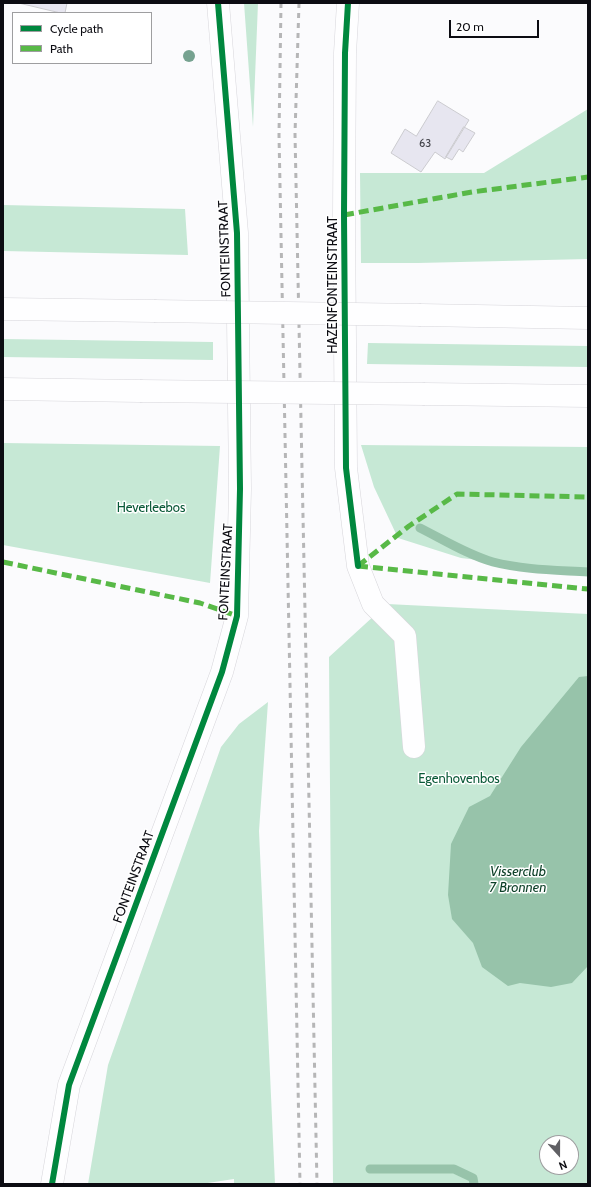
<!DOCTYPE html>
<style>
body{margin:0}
#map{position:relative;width:591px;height:1187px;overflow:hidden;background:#fbfbfd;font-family:Cabin,sans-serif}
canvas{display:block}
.frame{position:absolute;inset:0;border:4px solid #0c0c12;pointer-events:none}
.legend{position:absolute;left:12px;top:12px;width:140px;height:52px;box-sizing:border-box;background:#fff;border:1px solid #9e9ea0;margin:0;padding:5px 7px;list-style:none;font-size:12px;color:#0c0c12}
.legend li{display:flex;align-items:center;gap:8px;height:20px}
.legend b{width:20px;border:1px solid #9e9ea0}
.north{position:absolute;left:539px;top:1135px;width:40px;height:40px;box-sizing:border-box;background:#fff;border:1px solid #9e9ea0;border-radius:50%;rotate:159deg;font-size:11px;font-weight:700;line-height:16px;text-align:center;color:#0c0c12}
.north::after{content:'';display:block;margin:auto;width:14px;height:18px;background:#606064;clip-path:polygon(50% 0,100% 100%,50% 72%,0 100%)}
.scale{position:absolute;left:449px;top:20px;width:90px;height:18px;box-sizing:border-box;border:2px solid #0c0c12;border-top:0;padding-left:5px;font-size:12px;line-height:14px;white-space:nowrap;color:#0c0c12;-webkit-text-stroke:3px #fff;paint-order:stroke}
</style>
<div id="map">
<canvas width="591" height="1187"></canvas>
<div class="frame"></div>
<ul class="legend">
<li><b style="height:5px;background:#00873e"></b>Cycle path</li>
<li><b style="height:5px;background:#58b947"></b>Path</li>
</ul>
<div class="north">N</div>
<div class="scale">20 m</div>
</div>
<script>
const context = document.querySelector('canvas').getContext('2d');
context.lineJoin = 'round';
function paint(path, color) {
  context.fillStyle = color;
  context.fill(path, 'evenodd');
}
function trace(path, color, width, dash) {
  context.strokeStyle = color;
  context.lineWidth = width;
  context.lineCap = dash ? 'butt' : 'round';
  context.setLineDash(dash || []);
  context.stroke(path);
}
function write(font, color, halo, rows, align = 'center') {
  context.font = font + ' Cabin,sans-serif';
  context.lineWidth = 3;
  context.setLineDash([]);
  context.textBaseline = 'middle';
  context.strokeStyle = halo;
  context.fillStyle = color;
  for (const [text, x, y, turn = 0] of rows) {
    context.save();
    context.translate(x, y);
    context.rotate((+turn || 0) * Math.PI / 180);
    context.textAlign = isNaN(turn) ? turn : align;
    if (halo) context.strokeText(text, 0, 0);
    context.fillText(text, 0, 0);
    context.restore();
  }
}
const green = new Path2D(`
 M244,3H258L253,127Z
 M588,109V259L418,263H361L360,173H484Z
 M3,205L185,209L188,255L3,251Z
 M3,339L213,342V360L3,357Z
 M368,343L588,346V367L367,364Z
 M3,443L220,446L210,583L3,545Z
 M361,445L588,447V573L461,558L398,538L374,487Z
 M387,604L588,614V1184H333L329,657ZM547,1143H571V1167H547Z
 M268,702L259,831L275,1184H234V1179L201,1184H88L108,1065L221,747L239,724Z`);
const water = new Path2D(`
 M588,676V966L572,983L551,987L520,983L508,986L482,967L473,943L452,919L448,895L451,844L469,807L490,796L521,747L579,677Z`);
const stream = new Path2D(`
 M420,528C444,540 468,555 493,562C524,570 557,570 588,572
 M370,1169H454L473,1178L474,1184`);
const building = new Path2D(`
 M19,3H67L65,13H61Z
 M438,101L469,120L445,159L435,152L421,172L391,153L405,129L416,136Z
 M464,127L475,133L463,152L459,149L452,160L446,157Z`);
const minor = new Path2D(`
 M348,3L345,53L344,215L346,468L358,566L373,604L405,636L414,747
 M52,1184L69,1085L222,672L237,616L240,489L237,233L218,3`);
const highway = new Path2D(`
 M3,309L154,311
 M421,315L588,318
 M3,389L140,391
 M425,394L588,396`);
const rail = new Path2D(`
 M281,3L279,135L300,1184
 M299,3L295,134L317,1184`);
const highwayBridge = new Path2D(`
 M154,311L421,315
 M140,391L425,394`);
const quiet = new Path2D(`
 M344,215L472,192L588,177
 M3,562L200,603L237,616
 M358,566L409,526L457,494L588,497
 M358,566L588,589`);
const cycleway = new Path2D(`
 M348,3L345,53L344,215L346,468L358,566
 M52,1184L69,1085L222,672L237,616L240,489L237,233L218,3`);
const trees = [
 [189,56]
];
const numberNames = [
 ["63",425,144]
];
const streetNames = [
 ["FONTEINSTRAAT",225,249,-92],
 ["HAZENFONTEINSTRAAT",333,285,-90],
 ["FONTEINSTRAAT",226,572,-87],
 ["FONTEINSTRAAT",134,877,-70]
];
const parkNames = [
 ["Heverleebos",151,508],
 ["Egenhovenbos",459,779]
];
const waterNames = [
 ["Visserclub",518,872],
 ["7 Bronnen",518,888]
];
paint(green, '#c6e8d5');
paint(water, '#97c3aa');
trace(stream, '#97c3aa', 9);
paint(building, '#e7e6f0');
trace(building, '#cbcbcf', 1);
trace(minor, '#d7d6db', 23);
trace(highway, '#d7d6db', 23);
trace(minor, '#fefeff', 22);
trace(highway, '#fefeff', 22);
trace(rail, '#b6b6b7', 3, [5, 5]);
trace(highwayBridge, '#d7d6db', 23, []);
trace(highwayBridge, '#fefeff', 22);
trace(quiet, '#58b947', 5, [10, 5]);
trace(cycleway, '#00873e', 6);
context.fillStyle = '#76a290';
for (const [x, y] of trees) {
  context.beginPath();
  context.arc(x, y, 6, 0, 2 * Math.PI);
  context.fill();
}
write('11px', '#44444b', null, numberNames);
write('13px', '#0c0c12', '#fff', streetNames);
write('13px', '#095937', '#fff', parkNames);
write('italic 14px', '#0b3f27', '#fff', waterNames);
</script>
